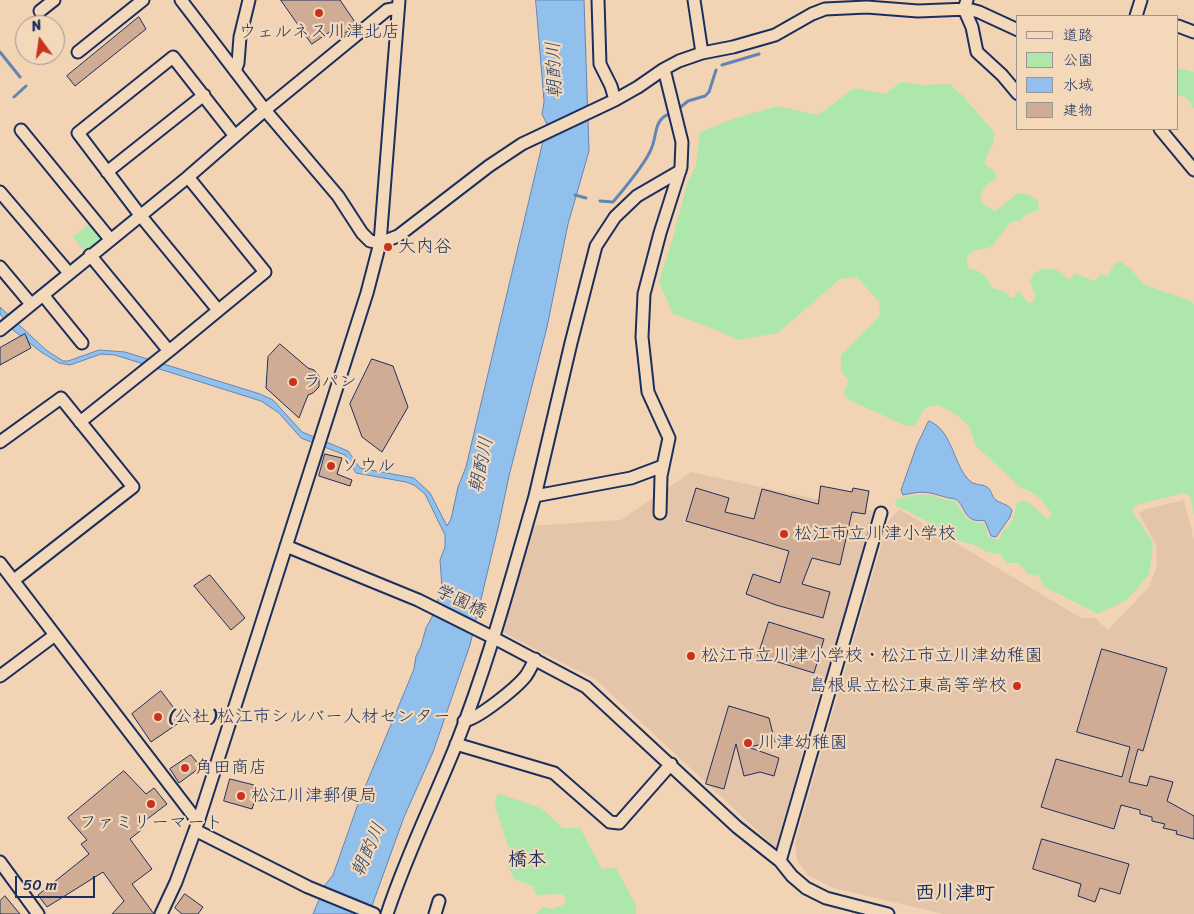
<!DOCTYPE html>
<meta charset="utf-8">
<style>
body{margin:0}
#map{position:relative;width:1194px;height:914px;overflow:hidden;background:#f2d4b4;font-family:Sriracha,"Klee One",sans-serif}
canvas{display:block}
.legend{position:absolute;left:1016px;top:15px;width:162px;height:115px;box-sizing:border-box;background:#f3d9ba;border:1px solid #9d9595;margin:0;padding:6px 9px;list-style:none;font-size:15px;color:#1b2f5e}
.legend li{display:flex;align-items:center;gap:10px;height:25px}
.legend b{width:25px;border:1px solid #9d9595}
.north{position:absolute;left:15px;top:15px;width:50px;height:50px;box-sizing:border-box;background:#f3d9ba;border:1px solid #9d9595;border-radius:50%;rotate:346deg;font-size:14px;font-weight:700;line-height:20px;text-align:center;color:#1b2f5e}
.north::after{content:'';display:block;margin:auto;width:18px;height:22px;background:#c8321e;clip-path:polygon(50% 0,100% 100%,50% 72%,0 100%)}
.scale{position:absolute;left:15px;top:876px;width:80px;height:22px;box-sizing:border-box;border:2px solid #1b2f5e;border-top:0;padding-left:6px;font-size:15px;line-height:18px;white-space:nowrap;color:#1b2f5e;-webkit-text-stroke:4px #f3d9ba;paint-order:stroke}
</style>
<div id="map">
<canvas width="1194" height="914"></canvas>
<ul class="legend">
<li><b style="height:6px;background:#f3d9ba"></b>道路</li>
<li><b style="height:14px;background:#aee7ac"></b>公園</li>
<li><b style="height:14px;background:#92c0ec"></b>水域</li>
<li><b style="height:14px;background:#d0ac95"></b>建物</li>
</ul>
<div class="north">N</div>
<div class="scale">50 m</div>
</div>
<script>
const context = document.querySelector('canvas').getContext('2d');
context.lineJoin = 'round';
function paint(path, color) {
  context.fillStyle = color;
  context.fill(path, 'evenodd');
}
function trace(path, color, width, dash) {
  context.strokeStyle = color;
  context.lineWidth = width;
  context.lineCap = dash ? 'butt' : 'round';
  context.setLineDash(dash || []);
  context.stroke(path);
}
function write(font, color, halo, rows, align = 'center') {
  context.font = font + ' Sriracha,"Klee One",sans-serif';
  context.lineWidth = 4.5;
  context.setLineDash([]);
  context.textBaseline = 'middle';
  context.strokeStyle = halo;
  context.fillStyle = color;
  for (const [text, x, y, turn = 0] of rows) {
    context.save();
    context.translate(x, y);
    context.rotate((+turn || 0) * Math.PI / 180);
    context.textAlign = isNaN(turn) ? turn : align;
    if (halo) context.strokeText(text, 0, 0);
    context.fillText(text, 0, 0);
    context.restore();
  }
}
const built = new Path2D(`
 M691,472L881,513L818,698L776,848L596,680L502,632L527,526L621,520Z
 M1184,500L1194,540V914H944L833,888L808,875L797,861L795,842L888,522L899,509L1081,618H1095L1108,630L1149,587L1157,566L1156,545L1139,513L1146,509Z`);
const green = new Path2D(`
 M1178,68L1194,72V109L1187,98L1178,95Z
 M901,82L924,85L949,84L962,95L994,132C996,145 985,153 985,165L995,172L996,179L985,186L980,197L982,203L995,211L1018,193L1030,195L1038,201L1039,210L1024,215L1020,221H1012L991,247L973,251L967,256L968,268C983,272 986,274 992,288L1003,291L1010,297L1015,298V293L1019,291L1027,302L1032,303L1035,296L1030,280C1039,264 1057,265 1067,279H1071L1074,273L1095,281L1101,274L1108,276L1114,264L1121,262L1132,270L1143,284L1191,301L1194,305V516L1190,496L1184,493L1135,505L1132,511L1151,539L1153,547L1149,575L1127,600L1098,614L1043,586L1039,576L1028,574L1018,563H1007L1000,554L986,552L975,545L962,542L947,534L936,526L895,505V502L897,499C906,497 916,494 926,495C936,495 944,502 954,500C960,506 962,514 969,520C974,523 980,522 985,524L988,536L996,540L1000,539C1001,530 1008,528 1012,521C1015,516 1015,510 1016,504L1023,501L1030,503L1047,519L1052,515L1042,500L1033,493L1020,487L976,446L969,426L954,413L938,405L926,407L914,426H906L849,400L843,394L849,380L841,372V355L880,315L879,302L857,277L840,279L778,333L738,340L714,329L673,314L659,282L672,241L687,184L696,165L700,132L733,119L777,106L818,115L854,88L885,94Z
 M91,223L102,236L85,252L73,237Z
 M497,793L541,808L563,828H580L602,869L616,868L636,905V914H536L543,907L551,909L565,904V897L561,894L536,895L533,886L514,879L508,866L510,852L495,807Z`);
const water = new Path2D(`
 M536,0H584L589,151L568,224L547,327L509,476L498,528L470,645L433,752L404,817L369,914H313L325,885L333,875L358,804L414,669L416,656L421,646L426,628L433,615L442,588L440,560L445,547V535L425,494L414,485L406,482L356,473L345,455L301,438L279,413L261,401L115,355L101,354L70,365L59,363L41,352L13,330L0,314V307L46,350L63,361H68L99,350L125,352L260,394L273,400L302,432L348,451L360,468L414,478L430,493L447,526L451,519L458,487L466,467L543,141L553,137L542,114L544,102Z
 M929,421C951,429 953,461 967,478C975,487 980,483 987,487C992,490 991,496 996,500C1001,504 1008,504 1012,510L1010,517L996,537L991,536L985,521C981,520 978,521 974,520C965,517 964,508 959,502C955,497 950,499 945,497C925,491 923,491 903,495L901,490L917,445Z`);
const stream = new Path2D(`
 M0,52L20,77
 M722,65L759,54
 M14,97L26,86
 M677,110L688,101L705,96L709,92L716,70
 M575,195L586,198
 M600,201L613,202C624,189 647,162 652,147C657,134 654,120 669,114`);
const building = new Path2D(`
 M281,0H340L357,25L342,35L337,27L312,44Z
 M139,17L146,29L75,86L67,76Z
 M25,334L31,348L0,365V348Z
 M280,344L308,368L314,370L319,376V387L313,393L308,395L299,418L266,388L268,357Z
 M372,359L393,366L408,407L382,452L362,437L350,404Z
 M325,454L342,458L337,474L352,480L350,486L319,476Z
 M821,486L852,492L853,488L869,491L865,514L852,512L840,565L812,558L802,584L830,592L823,618L776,605L746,594L753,574L780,583L789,551L686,521L696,488L729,498L725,512L754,519L762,489L818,504Z
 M210,575L245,618L231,630L194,586Z
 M769,622L824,639L814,673L758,656Z
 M1102,649L1167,668L1143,751L1138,749L1129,782L1147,786L1150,776L1173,782L1167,801L1194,816V839L1176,834L1177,831L1163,828L1165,824L1152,821V817L1140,814V810L1121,805L1114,829L1041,807L1056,759L1122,777L1130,747L1077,732Z
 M161,691L183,720L151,742L132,714Z
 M729,706L769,718L775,742L748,747L779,758L774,776L760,772L744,776L736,744L724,789L706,784Z
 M191,755L201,767L179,783L170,769Z
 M124,771L146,794L154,788L167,804L142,823L145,827L130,839L152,869L132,884L154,914H112L124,901L103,872L47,907L38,895L89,854L81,844L87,840L68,818Z
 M230,779L254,785L253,790L258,791L252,809L224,801Z
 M1042,839L1129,864L1120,894L1100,888L1095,902L1078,896L1081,884L1033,869Z
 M185,894L203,907L198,914H182L175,908Z
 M5,896L20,914H0V901Z`);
const minor = new Path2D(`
 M181,0L265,110L338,196L362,233L370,241L380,243L398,236L489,166L522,144L615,100L638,87L664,69L679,61L702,53L733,47L775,35L812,14L825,9L867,7L918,11L968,9L979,12L1018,30
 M598,0L600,64L611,86L615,100
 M694,0L702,53
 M967,0L964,9L972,27L977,52L1002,75L1018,94
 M40,11L54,0
 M1136,16L1141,0
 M1178,26L1194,32
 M78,52L143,0
 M235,71L238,63L240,37L249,0
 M1160,129L1194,170
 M21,130L110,239
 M107,172L204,95
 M0,192L69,273
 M90,255L169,351L265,272L188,177
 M0,267L31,304
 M43,295L82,343
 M218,310L140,215L78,133L173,57L235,136
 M0,330L188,177L265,110L387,10L398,8
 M80,422L169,351
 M0,442L61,398L133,487L14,580
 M663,466L631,478L535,496L571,343L596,246L615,217L637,196L680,171
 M660,513L661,476L669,438L648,392L642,337L644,294L660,233L681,167L682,142L664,69
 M286,546L418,600L494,638L586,687L737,827L780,861L792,876L806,888L826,898L888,914
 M0,563L198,822
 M0,676L55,635
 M464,721C478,719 516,688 525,677C529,672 532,665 535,659
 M456,744L554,773L610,822L619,823L671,764
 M195,830L308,887L374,914
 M780,861L881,513
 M0,862L38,914
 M161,914L176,882L198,822L367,293L380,243L399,0
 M387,914C406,856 433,802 456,745C488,664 511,579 535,496
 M435,914L439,901`);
const markers = [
 [319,13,5,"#c8321e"],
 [388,247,5,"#c8321e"],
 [293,382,5,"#c8321e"],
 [331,466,5,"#c8321e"],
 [784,534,5,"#c8321e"],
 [691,656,5,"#c8321e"],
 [1017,686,5,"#c8321e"],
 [158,717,5,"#c8321e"],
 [748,743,5,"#c8321e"],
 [185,768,5,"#c8321e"],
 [241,796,5,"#c8321e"],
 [151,804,5,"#c8321e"]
];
const poiNames = [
 ["ウェルネス川津北店",319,32,"center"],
 ["大内谷",398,247],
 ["ラパン",303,382],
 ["ソウル",341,466],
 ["松江市立川津小学校",794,534],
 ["松江市立川津小学校・松江市立川津幼稚園",701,656],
 ["島根県立松江東高等学校",1007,686,"right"],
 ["(公社)松江市シルバー人材センター",168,717],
 ["川津幼稚園",758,743],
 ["角田商店",195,768],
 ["松江川津郵便局",251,796],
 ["ファミリーマート",151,823,"center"]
];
const streetNames = [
 ["学園橋",461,602,26]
];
const waterNames = [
 ["朝酌川",555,70,-92],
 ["朝酌川",482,465,-78],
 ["朝酌川",369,850,-66]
];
const neighbourhoodNames = [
 ["橋本",527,860]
];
const quarterNames = [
 ["西川津町",955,894]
];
paint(built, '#e4c5a9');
paint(green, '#aee7ac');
paint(water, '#92c0ec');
trace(water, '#6286b3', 1);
trace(stream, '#6286b3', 3);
paint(building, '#d0ac95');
trace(building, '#1b2f5e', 1);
trace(minor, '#1b2f5e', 15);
trace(minor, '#f3d9ba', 11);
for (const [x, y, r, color] of markers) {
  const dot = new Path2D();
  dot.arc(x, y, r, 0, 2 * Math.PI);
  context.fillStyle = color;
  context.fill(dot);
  trace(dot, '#f3d9ba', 2);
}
write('18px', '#1b2f5e', '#f3d9ba', poiNames, 'left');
write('18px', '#1b2f5e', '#f3d9ba', streetNames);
write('italic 19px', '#2d4573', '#f3d9ba', waterNames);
write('bold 19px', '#1b2f5e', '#f3d9ba', neighbourhoodNames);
write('bold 20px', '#1b2f5e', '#f3d9ba', quarterNames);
</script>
